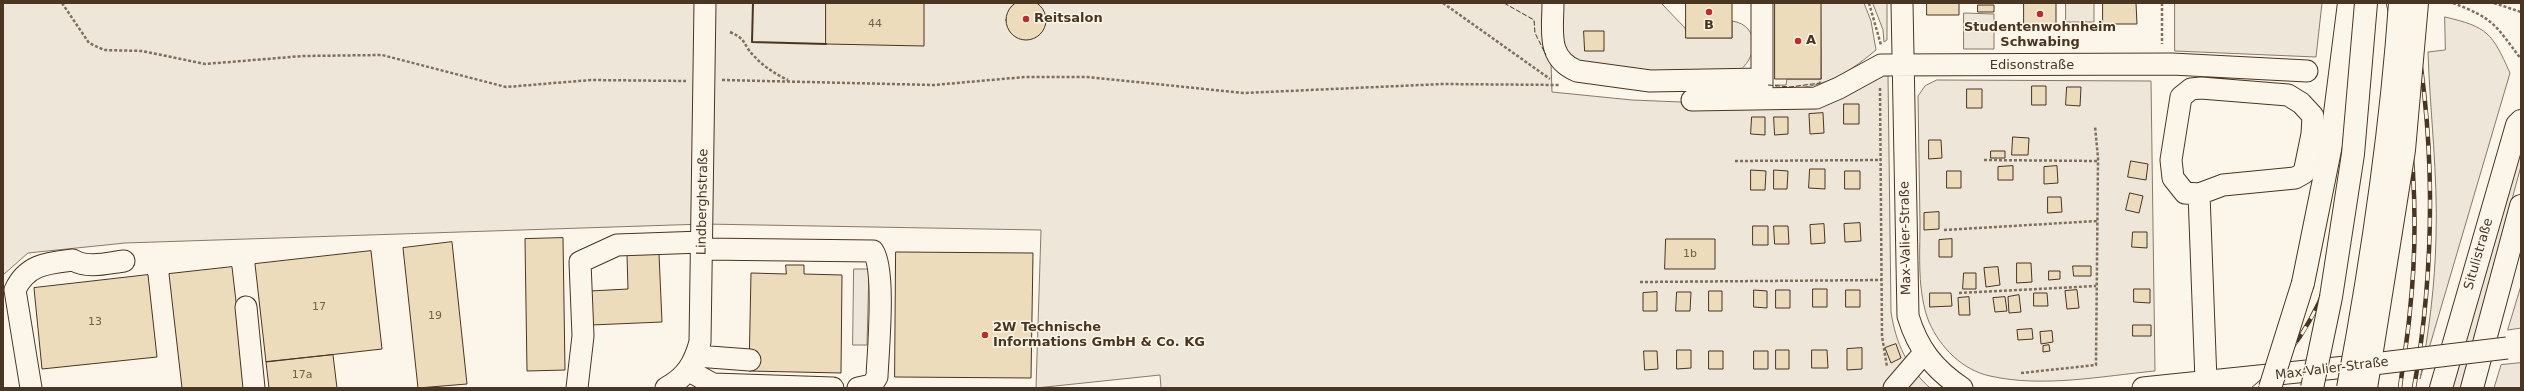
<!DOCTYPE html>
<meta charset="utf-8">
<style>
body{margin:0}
#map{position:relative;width:2524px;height:391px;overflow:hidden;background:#fbf6e9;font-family:"DejaVu Sans",sans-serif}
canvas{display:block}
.frame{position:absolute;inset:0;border:4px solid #4a3520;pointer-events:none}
</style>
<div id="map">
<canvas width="2524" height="391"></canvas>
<div class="frame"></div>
</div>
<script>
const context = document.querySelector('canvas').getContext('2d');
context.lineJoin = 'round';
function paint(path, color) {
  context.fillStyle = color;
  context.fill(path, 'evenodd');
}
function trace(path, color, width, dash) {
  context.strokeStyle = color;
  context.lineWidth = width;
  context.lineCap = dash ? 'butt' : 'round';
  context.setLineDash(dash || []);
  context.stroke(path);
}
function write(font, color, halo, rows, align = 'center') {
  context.font = font + ' "DejaVu Sans",sans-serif';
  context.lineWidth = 3;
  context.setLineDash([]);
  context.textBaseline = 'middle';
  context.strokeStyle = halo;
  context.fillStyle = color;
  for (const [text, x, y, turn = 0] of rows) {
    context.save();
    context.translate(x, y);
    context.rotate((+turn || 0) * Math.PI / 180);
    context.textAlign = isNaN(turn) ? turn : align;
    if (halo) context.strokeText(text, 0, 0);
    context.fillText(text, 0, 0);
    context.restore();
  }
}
const green = new Path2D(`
 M3,3H1549L1552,92L1632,100L1730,104L1888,75L1891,312C1896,344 1907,367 1930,388H1161L1160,375L1036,388L1041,230L704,224L125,243L28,253L3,275Z
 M1557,3H1661L1685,28L1687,38H1732V21C1761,25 1758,60 1736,73H1616L1562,56Z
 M1821,3H1864L1871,21L1876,50C1842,78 1824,87 1779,90L1775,85H1786L1787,79H1821Z
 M1873,3H1887V40L1884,42L1883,30Z
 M2066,3H2094V22H2066Z
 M2175,3H2322L2316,57L2175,51Z
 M1964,13L1994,14V49H1964Z
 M2445,17C2488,27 2492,33 2510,73L2420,379C2429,332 2435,285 2436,237C2438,175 2430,113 2428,52L2445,50Z
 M1937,80L2151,81L2155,371C2102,376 2043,388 1990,376C1962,370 1940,347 1929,322C1917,292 1920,255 1920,223C1919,181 1919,138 1918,96L1925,86Z
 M2521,149V166L2461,388H2452Z
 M2521,286V328L2508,330Z
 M2521,363V388H2494L2501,365Z`);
const parking = new Path2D(`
 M854,269H869L867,345H853Z`);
const building = new Path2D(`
 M1006 20a20 20 0 1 1 40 0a20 20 0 1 1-40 0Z
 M826,3H924V46L826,44Z
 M1686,3H1732V38H1686Z
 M1775,3H1821V79H1775Z
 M1927,3H1959V15H1927Z
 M2024,3H2056V25H2024Z
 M2103,3H2136L2137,24H2103Z
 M1978,5H1994V12H1978Z
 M1584,31H1604V51H1585Z
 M2032,86H2046V105H2032Z
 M2067,87H2081L2080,106L2066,105Z
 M1967,89H1982V108H1967Z
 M1844,104H1859V124H1844Z
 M1823,113L1824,133L1810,134L1809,114Z
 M1752,117H1765V135L1751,134Z
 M1774,117H1788V134L1775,135Z
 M2013,137L2029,138L2028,155H2012Z
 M1929,140H1941L1942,158L1929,159Z
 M1991,151H2005V158H1991Z
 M2131,161L2148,164L2146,180L2128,177Z
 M2013,166V180H1998V167Z
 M2057,166L2058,183L2044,184V167Z
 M1810,169H1825V189L1809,188Z
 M1751,170L1766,171L1765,190H1751Z
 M1774,170L1788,171L1787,189H1774Z
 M1845,171H1860V189H1845Z
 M1947,171H1961V188H1947Z
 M2130,193L2143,196L2139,213L2126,210Z
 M2048,197H2061L2062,212L2048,213Z
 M1939,212V229L1924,230V213Z
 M1860,223L1861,241L1845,242L1844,224Z
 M1824,224L1825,243L1811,244L1810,225Z
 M1753,226H1768V245H1753Z
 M1774,226H1788L1789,244H1775Z
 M2133,232H2147V248L2132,247Z
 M563,238L565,370L527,371L525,239Z
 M1666,239H1715V269H1665Z
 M1952,239V257H1939V240Z
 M452,242L467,384L418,388L403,248Z
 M371,251L382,349L266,362L255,264Z
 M896,252L1033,253L1031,378L895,377Z
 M659,254L662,322L591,325L590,291L628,289L627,255Z
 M2017,263H2031L2032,282L2017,283Z
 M786,265H804V274L842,275L841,373L749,371L751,273L786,274Z
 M2073,266H2091V276H2074Z
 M232,267L246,388H182L169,274Z
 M1998,267L2000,285L1986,287L1984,268Z
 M2049,271H2060V279L2049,280Z
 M1964,273H1976V289H1963Z
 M148,275L157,357L42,369L34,288Z
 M1813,289H1827V307H1813Z
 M2134,289H2150V303L2134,302Z
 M1754,290L1767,291V308L1754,307Z
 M1776,290H1790V308H1776Z
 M1846,290H1860V307H1846Z
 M2077,290L2079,308L2067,309L2065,291Z
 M1709,291H1722V311H1709Z
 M1657,292V311H1643V293Z
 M1677,292H1691L1690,311H1676Z
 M1930,293H1951L1952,306L1930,307Z
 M2034,293H2047L2048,306H2034Z
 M2019,295L2021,312L2009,313L2008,297Z
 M1969,297L1970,315H1959L1958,298Z
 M2005,297L2007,311L1995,312L1993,298Z
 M2133,325H2151V336H2133Z
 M2032,329L2033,339L2018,340L2017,330Z
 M2052,331L2053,342L2041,344L2040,332Z
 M1896,344L1901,358L1891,363L1885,348Z
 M2049,345L2050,351L2043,352V346Z
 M1862,348V369L1847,370V349Z
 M1677,350H1691V368L1677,369Z
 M1776,350H1789V369H1776Z
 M1812,350H1827L1828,368H1812Z
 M1644,351H1657L1658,369L1645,370Z
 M1709,351H1723V369H1709Z
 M1754,351H1768V369H1754Z
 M333,355L337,388H269L266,362Z`);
const path = new Path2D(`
 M62,3L89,43L104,50L142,51L205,64L303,56L382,55L506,87L591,80L686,81
 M1443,3L1550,79
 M1869,3L1881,45
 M2162,3V44
 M2453,3C2495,19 2495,25 2521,59
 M2494,3L2521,12
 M730,32C748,40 742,44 754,56C763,66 775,74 788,80
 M722,80L934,85L1025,77H1087L1244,93L1443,84L1560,85
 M1880,88L1882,336L1887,367
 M1984,160L2097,161
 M1735,161L1881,160
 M1944,230L2097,221
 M1640,282L1882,280
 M1959,293L2096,286
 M2021,373L2096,365L2098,158L2095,126`);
const minor = new Path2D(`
 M1553,3C1553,31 1546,58 1577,71L1650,81L1762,79
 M1762,3V92
 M1902,3L1908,316C1918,349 1934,369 1962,388
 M1692,100L1816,98L1839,88L1881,65L2172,64L2307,71
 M2199,194L2223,185L2295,178L2304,173L2312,134L2313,116L2301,103L2288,95L2201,88L2191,89L2181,97L2171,160L2173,178L2185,193L2199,194L2206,381
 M702,249L873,251C886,270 878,351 877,377L872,385L858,388
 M246,307L254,388
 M696,356L750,360
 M689,371L713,384L833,388
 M31,388L15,290C27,264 48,263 73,260C88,269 108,263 124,261
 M577,388L583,336L580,262L617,245L702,242
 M666,388C686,377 694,364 700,342L705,3
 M1894,388L1924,353
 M2143,388L2365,365`);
const major = new Path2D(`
 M2441,388L2517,125L2521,121
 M2472,388L2521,206`);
const highway = new Path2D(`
 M2303,283L2331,145L2349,3`);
const rail = new Path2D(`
 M2388,3C2411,103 2421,208 2410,310C2408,336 2403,362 2400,388
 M2410,3C2436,129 2436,262 2414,388
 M2254,388C2332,324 2351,219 2362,124C2367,84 2372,43 2365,3`);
const minorBridge = new Path2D(`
 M2365,365L2507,348`);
const highwayBridge = new Path2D(`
 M2270,388L2303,283
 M2312,388L2331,297L2353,154L2366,3
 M2348,388C2372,260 2391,133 2400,3
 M2366,388L2404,150L2417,3`);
const fence = new Path2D(`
 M1504,3L1534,20L1535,33L1546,55
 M1768,85L1790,87L1820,83V79`);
const wall = new Path2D(`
 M753,3L752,42L826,44`);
const markers = [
 [1709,12,4,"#c62828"],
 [2040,14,4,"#c62828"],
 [1026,19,4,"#c62828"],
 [1798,41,4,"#c62828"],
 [985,335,4,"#c62828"]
];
const numberNames = [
 ["44",875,24],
 ["1b",1690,254],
 ["17",319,307],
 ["19",435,316],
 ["13",95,322],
 ["17a",302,375]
];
const poiNames = [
 ["Reitsalon",1034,19],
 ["B",1709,26,"center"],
 ["Studentenwohnheim",2040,28,"center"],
 ["Schwabing",2040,43,"center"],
 ["A",1806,41],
 ["2W Technische",993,328],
 ["Informations GmbH & Co. KG",993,343]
];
const streetNames = [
 ["Edisonstraße",2032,66],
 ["Lindberghstraße",703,202,-89],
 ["Max-Valier-Straße",1906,238,-91],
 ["Situlistraße",2479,254,-74],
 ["Max-Valier-Straße",2332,369,-7]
];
paint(green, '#ede6d9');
trace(green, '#887966', 1);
paint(parking, '#ede7d9');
trace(parking, '#887966', 1);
paint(building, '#ecdcbc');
trace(building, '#4a3520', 1);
trace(minor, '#4a3520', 23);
trace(major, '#4a3520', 24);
trace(highway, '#4a3520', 24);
trace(path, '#7f6f5c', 2.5, [3, 2]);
trace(minor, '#fbf6e9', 21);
trace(major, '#fbf6e9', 22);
trace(highway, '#fbf6e9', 22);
trace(rail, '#4a3520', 4.5);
trace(rail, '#fbf6e9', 3, [9]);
trace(minorBridge, '#4a3520', 23, []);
trace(highwayBridge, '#4a3520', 24, []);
trace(minorBridge, '#fbf6e9', 21);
trace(highwayBridge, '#fbf6e9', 22);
trace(fence, '#4a3520', 1, [5, 2]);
trace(wall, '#4a3520', 2);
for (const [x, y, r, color] of markers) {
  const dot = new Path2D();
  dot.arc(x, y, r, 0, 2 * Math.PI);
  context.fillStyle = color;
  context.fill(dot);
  trace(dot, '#fbf6e9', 1.5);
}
write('11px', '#725f47', null, numberNames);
write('bold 13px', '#4a3520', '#fbf6e9', poiNames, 'left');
write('13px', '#4a3520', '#fbf6e9', streetNames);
</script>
